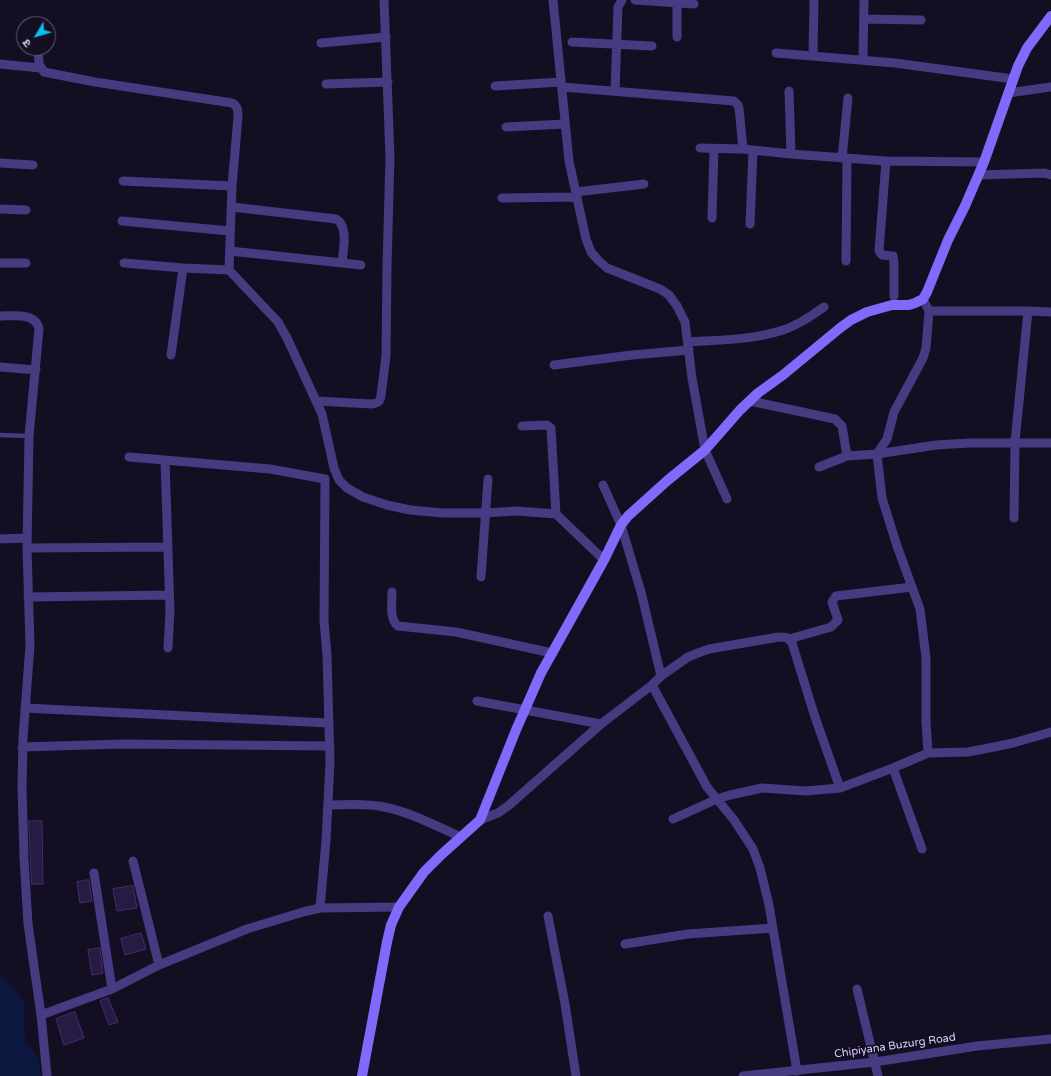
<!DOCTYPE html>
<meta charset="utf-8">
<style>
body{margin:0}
#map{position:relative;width:1051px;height:1076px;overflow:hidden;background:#140e22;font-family:"Varela Round","Noto Sans Devanagari",sans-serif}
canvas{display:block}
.north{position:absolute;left:16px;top:16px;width:40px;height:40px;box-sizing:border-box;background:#140e22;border:1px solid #645c7a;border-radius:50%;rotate:232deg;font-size:11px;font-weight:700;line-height:16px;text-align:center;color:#dcd1fe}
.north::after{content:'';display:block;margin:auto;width:14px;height:18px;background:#06bef4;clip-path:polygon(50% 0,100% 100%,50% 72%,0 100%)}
</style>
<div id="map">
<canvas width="1051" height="1076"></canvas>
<div class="north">उ</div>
</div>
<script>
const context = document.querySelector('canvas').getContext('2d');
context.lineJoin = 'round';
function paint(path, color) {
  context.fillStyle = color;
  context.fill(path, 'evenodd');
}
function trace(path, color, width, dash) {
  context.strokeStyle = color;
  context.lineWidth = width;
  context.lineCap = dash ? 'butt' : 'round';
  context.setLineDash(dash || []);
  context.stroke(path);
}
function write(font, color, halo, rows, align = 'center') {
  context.font = font + ' "Varela Round",sans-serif';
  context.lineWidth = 3.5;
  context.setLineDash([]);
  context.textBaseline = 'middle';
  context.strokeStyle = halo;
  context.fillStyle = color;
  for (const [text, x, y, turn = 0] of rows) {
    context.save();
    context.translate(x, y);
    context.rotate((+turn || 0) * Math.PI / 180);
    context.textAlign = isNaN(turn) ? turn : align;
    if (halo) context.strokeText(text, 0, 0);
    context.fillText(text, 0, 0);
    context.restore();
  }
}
const water = new Path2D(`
 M0,975L18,993L24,1003V1032L27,1042L38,1057L41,1076H0Z`);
const building = new Path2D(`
 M29,821H42L43,884H32Z
 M89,880L92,901L80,903L77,882Z
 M133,886L137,908L117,911L113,889Z
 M141,933L146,949L125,955L121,939Z
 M100,948L103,973L92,975L88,950Z
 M108,998L118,1022L109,1025L100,1001Z
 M75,1012L84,1038L64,1045L56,1019Z`);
const lane = new Path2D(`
 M0,435L29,436`);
const street = new Path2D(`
 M553,0L569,161L586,239L591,252L598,260L607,268L660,289L669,295L677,306L685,322L692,378L705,450L727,499
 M635,0L694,4
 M864,19L921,20
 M677,37V0
 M572,42L652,46
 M321,43L386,37
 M38,48L39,64L44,72L95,82L232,103C238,106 238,111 238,117L232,186L229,270L278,322L287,338L322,414L334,468L339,480L347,488L363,497L387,505L410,510L443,513H485L517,511L556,514
 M776,53L895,63L1013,79
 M813,56L814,0
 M863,60L864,0
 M0,64L40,68
 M326,84L388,82
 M495,86L561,82
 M562,87L734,101L738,105L739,108L743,149
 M615,91L618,7L622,0
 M789,91L791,154
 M1008,93L1051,87
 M506,127L565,124
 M700,148L743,149L791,154L886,161L984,162
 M842,158L848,98
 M886,161L879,251L882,255L893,256L894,263V296
 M0,163L33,165
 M978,175L1045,173L1051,175
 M123,181L232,186
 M576,192L644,184
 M502,198L576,197
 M232,207L336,219C349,226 343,250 342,263
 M0,209L26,210
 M712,218L714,149
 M122,221L230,231
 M750,224L753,151
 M230,251L361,265
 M846,261L847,158
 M0,263H26
 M124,263L183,268L229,270
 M923,299L929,311L926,348L923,358L894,412L887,439L877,454L882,498L897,546L920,609L926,658V722L928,753
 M929,311H1028L1015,442L1014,518
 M1028,311L1051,312
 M0,316C13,316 36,312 39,329L29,436L27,548L30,645L23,738L22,787L24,858L28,924L41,1015L47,1076
 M688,342C719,340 753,340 783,330C798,325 811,316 824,307
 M171,355L183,268
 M554,365L632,355L689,350
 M0,367L36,370
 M316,401L372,404C378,403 380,402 381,396L386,356L387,266L390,157L384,0
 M750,401L835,419L842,426L847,456
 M522,426L547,425L551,428L556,514L604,560
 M129,457L270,469L325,479L324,621L327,655L330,763L326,841L320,908
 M165,461L170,611L168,648
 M819,467L847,456L877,454L936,445L970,443H1051
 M603,485L621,525L641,592L661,676L652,685L707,787L734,820L753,849L760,868L769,905L797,1071
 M0,539L27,538
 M27,548L168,547
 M481,577L488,479
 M392,592C392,603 389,619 398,626L456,632L552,653
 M28,597L169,595
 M789,639L831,627L838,620L832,602L836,596L912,587
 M661,676L688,657L698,653L709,649L779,637C786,637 788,637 792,643L815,717L840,788
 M477,701L601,724
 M25,708L328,723
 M22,747L123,744L330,746
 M893,768L922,849
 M328,805C346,805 366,803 384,807C410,812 436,826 461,837
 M673,819L717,799L730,795L762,788L806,791L840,788L893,768L928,753L968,752L984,749L1013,743L1051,732
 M480,820L498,813L508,806L601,724L652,685
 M133,861L159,965
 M94,873L112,989
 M548,916L565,1004L576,1076
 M625,944L688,934L773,928
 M857,989L878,1076
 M41,1015L112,989L159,965L247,929L303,912L320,908L399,907
 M743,1076L875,1062L977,1046L1051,1039`);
const secondary = new Path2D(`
 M362,1076L387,942L391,925L399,907L424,872L441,855L480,820L516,730L541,673L604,560L621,525L628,516L668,480L705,450L740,410L758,393L783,375L840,328L851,320L867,312L892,305H909L915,303L923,299L927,292L948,240L965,206L984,162L1018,66L1027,48L1051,16`);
const streetNames = [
 ["Chipiyana Buzurg Road",895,1046,-8]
];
paint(water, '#0b173f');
paint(building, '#281b43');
trace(building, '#432d6e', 1);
trace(lane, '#463a80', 4.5);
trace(street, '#463a80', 9);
trace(secondary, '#816afb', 10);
write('11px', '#dcd1fe', '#140e22', streetNames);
</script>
